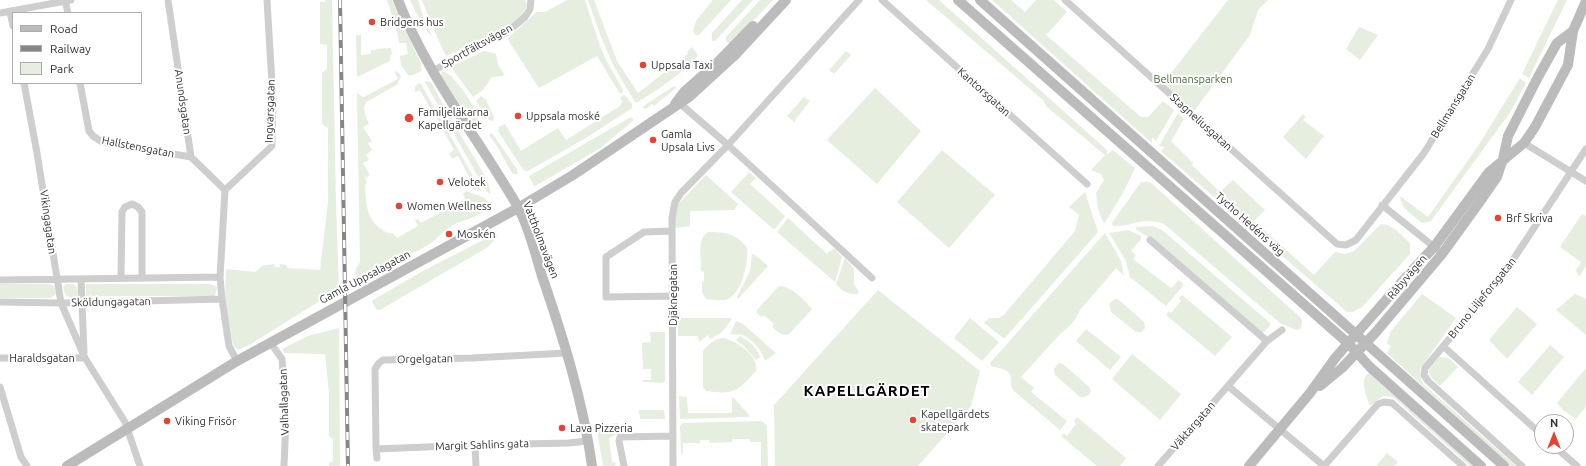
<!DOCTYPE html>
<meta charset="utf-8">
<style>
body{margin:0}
#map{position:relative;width:1586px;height:466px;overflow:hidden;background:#fff;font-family:Ubuntu,sans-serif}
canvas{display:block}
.legend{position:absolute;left:12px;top:12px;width:130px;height:72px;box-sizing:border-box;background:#fff;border:1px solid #adadad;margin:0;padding:5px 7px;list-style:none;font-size:12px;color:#313131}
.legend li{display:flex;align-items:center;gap:8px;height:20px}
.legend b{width:20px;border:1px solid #adadad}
.north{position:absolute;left:1534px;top:414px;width:40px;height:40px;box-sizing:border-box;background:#fff;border:1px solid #adadad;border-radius:50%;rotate:0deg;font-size:11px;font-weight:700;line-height:16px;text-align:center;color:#313131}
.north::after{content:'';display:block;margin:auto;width:14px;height:18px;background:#e94232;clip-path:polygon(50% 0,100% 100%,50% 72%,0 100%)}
</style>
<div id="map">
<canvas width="1586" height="466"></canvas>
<ul class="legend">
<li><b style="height:5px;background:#bbb"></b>Road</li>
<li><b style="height:5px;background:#868686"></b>Railway</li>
<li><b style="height:11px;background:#e5eedf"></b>Park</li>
</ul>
<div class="north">N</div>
</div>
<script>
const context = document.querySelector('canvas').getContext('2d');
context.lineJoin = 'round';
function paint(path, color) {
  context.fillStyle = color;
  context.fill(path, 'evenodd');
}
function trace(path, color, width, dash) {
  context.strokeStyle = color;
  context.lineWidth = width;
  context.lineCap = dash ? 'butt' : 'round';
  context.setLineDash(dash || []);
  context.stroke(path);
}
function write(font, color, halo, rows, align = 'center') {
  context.font = font + ' Ubuntu,sans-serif';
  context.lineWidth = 4;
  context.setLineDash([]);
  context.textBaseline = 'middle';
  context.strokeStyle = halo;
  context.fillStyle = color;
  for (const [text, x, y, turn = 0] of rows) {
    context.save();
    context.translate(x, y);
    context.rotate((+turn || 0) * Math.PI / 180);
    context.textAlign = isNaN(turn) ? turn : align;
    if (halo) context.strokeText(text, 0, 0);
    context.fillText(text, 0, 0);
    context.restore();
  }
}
const green = new Path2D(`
 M325,0H332L336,202L339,289L249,345L238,350L233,345L225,301L226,269L255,272L262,266L274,264L275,267H280V264L286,265L287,268L320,270L328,202V128L322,124V73L327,69V45L320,44V2H325Z
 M387,0H392L421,64V71L413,75H408L401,65L400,56L408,54L406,43H399L396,28Z
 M410,0H418L424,19L433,38L423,26Z
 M422,0H525L527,5L521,17L505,30L446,56L432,26Z
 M567,0H585L599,43L606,60L623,90V92L620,94L597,56L539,88L510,43L508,38L531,17L536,12H545Z
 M588,0H594L617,61L638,93L688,54L687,52L692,47L698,55C685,72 656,91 638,102H635L613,65L600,34Z
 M713,0H731L699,35H696L693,31L696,21Z
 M742,0H753L715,41H712V33Z
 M760,0H773L731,44H729L726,40V37Z
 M926,0H939L1107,150V154L1113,150L1135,168L1123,193L1104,224L1098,209L1096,193L1104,180L1101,174L1091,170L1105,155L1047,107L1043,100Z
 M992,0H1011L1025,12L1036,0H1054L1067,12L1048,33L1045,34L1141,117H1148L1163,101L1174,110L1156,141L1152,137V143Z
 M1228,0H1268L1258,10L1250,35L1192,114L1161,86Z
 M1558,0H1567L1529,78L1522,74Z
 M1359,27L1378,35L1360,60L1346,49Z
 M356,35H361V55L371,54V50H376V49L391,48L392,54L390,55V61L357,77Z
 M484,51L496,54L498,65L504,74L503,76L492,77L483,90L473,97L453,70V66Z
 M846,51L851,55L834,74L829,70Z
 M396,71L399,73L401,77L398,82V84L366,102C362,109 366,117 369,124L363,127L372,141L368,143L372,150L366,155L369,160L363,163L370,175L365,178L367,183L365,185C366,202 366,219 381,229C385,232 389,234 393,233L397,238L418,226L415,220L418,219L421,223L465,199L463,194L466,191L485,198L489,205C482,217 466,219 455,224C444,229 438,239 428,245C405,258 380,268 356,280V269L360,262L357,93L361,96L364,97L398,79L395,72Z
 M442,71C454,73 470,102 478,112L477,124C465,118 448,88 441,76Z
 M1520,78L1526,83L1511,111L1431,221L1422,223C1413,215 1401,209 1400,196L1428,217L1478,146Z
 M426,81L431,82C440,98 448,115 458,131C468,148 488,176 491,194L487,192L481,182L425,82Z
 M419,83L421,84L482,192L466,186L465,183L470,179L458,156L452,159L449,154L454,150L434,113L428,116L425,110L430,108L420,90L415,92V87Z
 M674,86L676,88L654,106L652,104L646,109L642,107Z
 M875,88L921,131L877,184L827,140Z
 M624,95L626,96L632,104V108L586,138L528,171H525L522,168L498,131L499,127L505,124L521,151L558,128L566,140L620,106L622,102L620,97Z
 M481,96L486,100L494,117L493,121L489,120L476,101Z
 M804,97L810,101L795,120L796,121L794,122L787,116Z
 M1178,113L1184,119L1171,141L1193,163L1192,165L1220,192L1233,180L1265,210L1254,221L1314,275L1335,252L1345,254L1354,251L1381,224C1393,224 1401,235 1410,243V254L1362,307L1353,312H1347L1161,151L1165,147L1159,146Z
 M1303,114L1306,117L1303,120L1324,136L1306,159L1283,137Z
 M631,117L634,120L599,149L535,186H534L529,176Z
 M492,133L517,169L518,174H513L509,168L497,146L489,135Z
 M942,150L995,195L949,248L897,202Z
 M749,172L756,178L750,184L785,216L775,229L772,228L731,192Z
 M705,176H707L738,204L734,210L690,211V226L675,228V210L677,205Z
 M1141,182H1150L1301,318L1302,321L1301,329L1296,330L1280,323L1164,224C1141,216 1132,227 1113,226L1112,223Z
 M1085,192L1098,232L1005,338H1003L984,323L989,318H998L1003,316L1075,231L1079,215L1069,207Z
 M1582,214L1586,216V266L1579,277L1576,270L1581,262L1560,247Z
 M788,218L827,254L834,248L842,257L835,282L777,232Z
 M1153,226L1162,230L1270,323V326L1264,332H1261L1151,239L1136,229V227Z
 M1129,230L1141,236V239L1131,251L1136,255L1133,259L1171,288L1179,280L1183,284V286L1166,306L1130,277L1126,261L1109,233Z
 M708,232C725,232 736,233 747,248C749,261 742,293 728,299C723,301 712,300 706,299L702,292V282H704V272L701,271C702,260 696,239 708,232Z
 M1105,233L1121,261L1124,276L1116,268L1080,310C1077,318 1068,329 1061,333L1021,377L1034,388L1031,392L1067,421L1060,430L1014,391C1011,386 1011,385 1011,379C1012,369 998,368 991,366L990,363Z
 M495,234L498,235L497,237L488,247L380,310H377L372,302L373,300L423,271Z
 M752,254L755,255L768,266L738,299L737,297L750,271Z
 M845,258L854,269V284L859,292L857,294C848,295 842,291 836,284Z
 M0,284H49L54,286L56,294L51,298H0Z
 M66,284H73L77,287L79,295L77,297H69L65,295L63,287Z
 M86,284H210L217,287L215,296H86Z
 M779,286C791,286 805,300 812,309L789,334C782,337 778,331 772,327L774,324L764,315L761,317L757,313V310Z
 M878,290L980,371L971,406L918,466H775L774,405Z
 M1422,294L1456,318L1420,369V375L1423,384L1516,466H1510L1387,353L1391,346L1387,343L1391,331Z
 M1575,294L1586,299V335L1556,310Z
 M1182,295L1232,337L1215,356L1166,315L1169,311L1171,313L1181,301L1179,298Z
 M1115,299L1119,300L1144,322L1145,328L1142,332H1136L1111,312L1109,304Z
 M1517,307L1537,324L1507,359L1489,340Z
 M678,318H730L732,319L722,332L710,339L708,335L699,342L698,336H678Z
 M970,318L999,342L982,361L954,338Z
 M736,321L743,324L776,353L765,361C762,350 753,340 743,335C739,334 735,335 730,334Z
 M339,328L340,466H329V462H333V439L329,436V394L325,354L284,353L282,349L308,336Z
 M1086,329L1121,357L1110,370L1076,341Z
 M650,332H665V381L662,383L643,382L642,380H651V369H643L642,343L651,342Z
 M740,336C750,342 756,346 760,357L756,360L744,346L736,340Z
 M724,338C737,342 759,355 756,371C737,391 736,395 706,391L703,387V351C707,345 716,338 724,338Z
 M1550,345L1564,357L1532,395L1518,382Z
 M1132,354L1181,394L1160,420L1112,379Z
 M1439,357L1449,358L1458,367L1440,386L1430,376L1429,369Z
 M1059,363L1063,364L1088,386L1091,390L1089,395L1085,397H1080L1055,375L1054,369Z
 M1586,368V407L1576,419L1563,410L1557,403Z
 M1369,372L1475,466H1470L1393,397L1383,396L1370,406C1366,394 1359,381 1369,372Z
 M679,396L687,397L688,413H732V396L749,415V417L680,419Z
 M639,410H664L665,419H640Z
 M1077,417L1126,458L1120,466H1097L1061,436L1064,433L1067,436L1076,424L1074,421Z
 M760,421L763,422L767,426L768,466H761V442H750V439H732V442L710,443L709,440H700V443H683V454L681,453L680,426L682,423Z
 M618,423V433L609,438L612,462L616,463L615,466H603L596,425Z
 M1387,453L1398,462L1395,466H1376Z`);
const street = new Path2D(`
 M65,0L68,13
 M168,0L191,157L225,190
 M882,0L1087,184
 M1065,0L1337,244L1346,245L1356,240L1424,153L1488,49L1511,0
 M10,12L13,26
 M0,13L71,0
 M433,71L481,44L506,33L525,17L530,9L531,0
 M24,83L37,153L61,303L85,358L125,422L140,466
 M80,83L89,131L93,136L102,142L191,157
 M677,101L728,145L872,278
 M1524,143L1586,181
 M1382,205L1438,250
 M672,231L644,232L606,257V297L673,296
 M1150,240L1267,341
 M121,278L122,212L125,207L132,204L138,207L142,212V278
 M81,279L84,352
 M0,280L220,277
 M0,302L61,303L222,299
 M270,342L282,359L286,418L284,466
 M1443,346L1542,435
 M0,358H85
 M237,361L229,346L222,299L220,277L225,190L272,146L273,100L267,0
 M1228,386L1324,466
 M0,387L21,457L27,466
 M475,445L476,466
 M1554,446L1577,466
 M376,449L475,445L569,443L587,441
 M377,458L376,449L375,369L379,363L383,360L472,358L567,353
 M624,466L619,441L620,437L673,436
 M673,466L672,218L675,202L681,193L728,145L859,0
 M1158,466L1267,341L1282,330
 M1324,466L1378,404L1384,402L1392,403L1463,466
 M1522,466L1428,381L1424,375L1425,368L1505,272L1586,149`);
const secondary = new Path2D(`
 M398,0C427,75 478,138 518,207C529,227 535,253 542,276C563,337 583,401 592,466
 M958,0L1349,344L1370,367L1481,466
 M980,0L1504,466
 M675,104L684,92L719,61L753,26
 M1320,386L1342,368L1376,332L1442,254L1481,200L1497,177L1503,159L1508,136L1538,77L1557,43L1573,31
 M67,466L237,361L518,208L573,175L689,97L735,55L786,0
 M1249,466L1310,393L1336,357L1408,275L1434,247L1489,172L1524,143L1535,127L1568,65L1573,31L1586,1`);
const rail = new Path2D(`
 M340,0L348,466`);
const markers = [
 [372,22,4,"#e94232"],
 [643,65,4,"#e94232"],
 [518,116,4,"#e94232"],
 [409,118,5,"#e94232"],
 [653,140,4,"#e94232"],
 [440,182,4,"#e94232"],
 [399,206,4,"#e94232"],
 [1498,218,4,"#e94232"],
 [449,234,4,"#e94232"],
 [913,420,4,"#e94232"],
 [167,421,4,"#e94232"],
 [562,428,4,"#e94232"]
];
const poiNames = [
 ["Bridgens hus",380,22],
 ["Uppsala Taxi",651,65],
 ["Familjeläkarna",418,112],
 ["Kapellgärdet",418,125],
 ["Uppsala moské",526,116],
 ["Gamla",661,134],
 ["Upsala Livs",661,147],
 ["Velotek",448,182],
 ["Women Wellness",407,206],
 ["Brf Skriva",1506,218],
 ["Moskén",457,234],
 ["Kapellgärdets",921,414],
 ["skatepark",921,427],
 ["Viking Frisör",175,421],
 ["Lava Pizzeria",570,428]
];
const streetNames = [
 ["Sportfältsvägen",477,46,-29],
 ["Kantorsgatan",984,92,42],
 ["Anundsgatan",183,102,82],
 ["Bellmansgatan",1453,106,-58],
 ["Ingvarsgatan",270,111,-88],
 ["Stagneliusgatan",1201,122,42],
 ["Hallstensgatan",138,147,11],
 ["Vikingagatan",48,222,82],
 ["Tycho Hedéns väg",1250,224,42],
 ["Vattholmavägen",541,240,69],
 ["Gamla Uppsalagatan",365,277,-28],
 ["Råbyvägen",1407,277,-50],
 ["Djäknegatan",673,295,-90],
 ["Bruno Liljeforsgatan",1482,298,-51],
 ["Sköldungagatan",111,302,-1],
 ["Haraldsgatan",42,358],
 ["Orgelgatan",425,359,-1],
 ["Valhallagatan",284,402,-92],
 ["Väktargatan",1193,426,-49],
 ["Margit Sahlins gata",482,445,-2]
];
const parkNames = [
 ["Bellmansparken",1193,79]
];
const districtNames = [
 ["KAPELLGÄRDET",867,391]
];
paint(green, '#e5eedf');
trace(street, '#cecece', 7);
trace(secondary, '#bbb', 10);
trace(rail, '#868686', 4);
trace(rail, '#fff', 2.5, [8]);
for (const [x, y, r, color] of markers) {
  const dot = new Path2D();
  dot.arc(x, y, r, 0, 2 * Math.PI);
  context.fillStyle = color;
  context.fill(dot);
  trace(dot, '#fff', 1.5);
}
write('11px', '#313131', '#fff', poiNames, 'left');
write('11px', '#313131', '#fff', streetNames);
write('11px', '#4c6f3d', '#fff', parkNames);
context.letterSpacing = '1px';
write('bold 15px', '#000', '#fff', districtNames);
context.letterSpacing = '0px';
</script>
